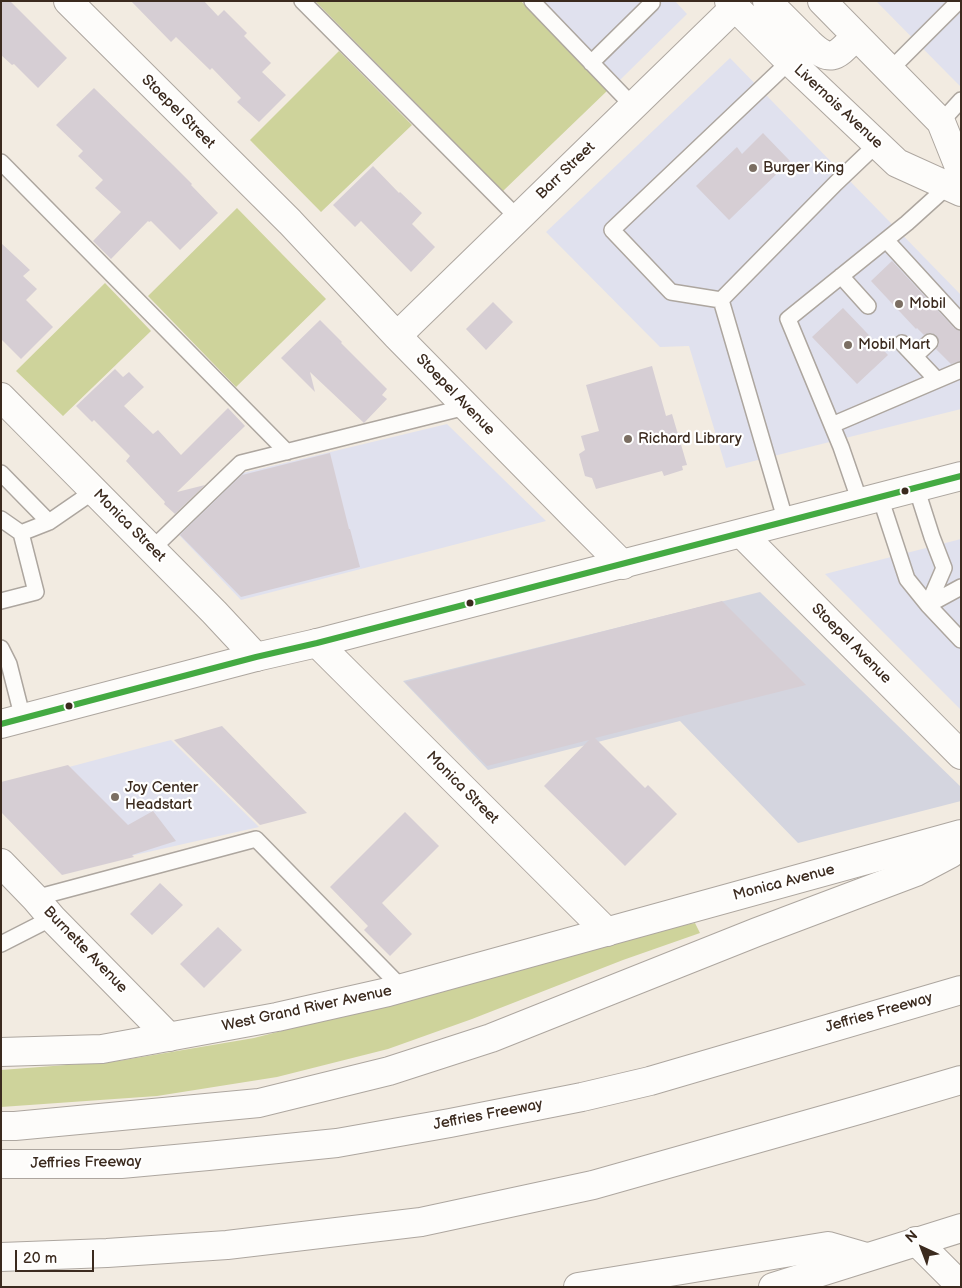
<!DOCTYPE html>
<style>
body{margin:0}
#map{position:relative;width:962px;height:1288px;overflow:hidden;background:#f2ebe1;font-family:"Balsamiq Sans",sans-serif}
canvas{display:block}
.frame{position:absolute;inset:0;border:2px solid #3b2a1e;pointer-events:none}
.north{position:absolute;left:897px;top:1223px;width:50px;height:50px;-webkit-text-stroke:4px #fff;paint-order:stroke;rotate:317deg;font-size:14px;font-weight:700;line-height:20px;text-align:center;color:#3b2a1e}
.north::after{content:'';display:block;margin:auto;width:18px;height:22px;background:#3b2a1e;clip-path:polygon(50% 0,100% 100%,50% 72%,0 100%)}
.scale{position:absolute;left:15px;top:1250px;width:79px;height:22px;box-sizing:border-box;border:2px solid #3b2a1e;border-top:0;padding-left:6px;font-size:15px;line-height:18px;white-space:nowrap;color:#3b2a1e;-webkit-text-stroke:4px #fff;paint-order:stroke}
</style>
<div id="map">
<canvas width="962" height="1288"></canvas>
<div class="frame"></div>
<div class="north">N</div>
<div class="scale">20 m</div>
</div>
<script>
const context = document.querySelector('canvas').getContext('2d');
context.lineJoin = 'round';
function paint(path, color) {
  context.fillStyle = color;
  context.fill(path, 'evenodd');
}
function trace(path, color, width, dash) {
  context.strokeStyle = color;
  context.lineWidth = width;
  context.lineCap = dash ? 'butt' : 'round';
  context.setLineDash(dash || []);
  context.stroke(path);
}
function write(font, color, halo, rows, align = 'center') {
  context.font = font + ' "Balsamiq Sans",sans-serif';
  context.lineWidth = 4.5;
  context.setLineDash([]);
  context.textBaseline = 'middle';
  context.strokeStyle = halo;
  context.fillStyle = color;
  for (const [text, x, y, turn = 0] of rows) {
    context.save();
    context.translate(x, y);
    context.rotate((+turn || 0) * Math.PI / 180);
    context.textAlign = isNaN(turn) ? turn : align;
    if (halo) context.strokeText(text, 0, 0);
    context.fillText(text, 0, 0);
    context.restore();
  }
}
const built = new Path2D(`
 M543,1H675L687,14L620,80Z
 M876,1H961V87L947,73Z
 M730,58L961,295V409L726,468L689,346L660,347L546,232Z
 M447,424L546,521L241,600L179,535L239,474Z
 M961,539V710L825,574Z
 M171,740L259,827L59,872L1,810V785Z`);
const industrial = new Path2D(`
 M760,592L961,787V801L798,843L680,721L488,770L403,681Z`);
const green = new Path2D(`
 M315,1H521L608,90L503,191Z
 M339,51L412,125L321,212L250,140Z
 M237,208L326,299L236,387L148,296Z
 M105,283L151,331L63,416L16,371Z
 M695,923L700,933L623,960L472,1019L388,1049L277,1077L157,1096L1,1107V1070L118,1061L254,1038L444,989L610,940Z`);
const building = new Path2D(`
 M1,1H10L67,58L38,88L14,64L12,65L1,55Z
 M131,1H204L218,16L224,10L247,33L244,36L271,63L262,72L286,95L259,122L237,102L241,98L212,68L210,70L176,37L171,42Z
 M94,88L173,165L192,184L191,185L218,213L180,250L151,221L149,222L148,221L111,259L93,241L121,212L95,188L103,180L78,156L83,151L56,125Z
 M763,133L790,161L729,220L696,186L737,147L742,154Z
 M373,166L399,193L400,192L422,213L412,224L435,247L411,272L361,221L355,227L333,205Z
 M1,243L30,270L23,276L37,289L26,300L53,327L21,359L1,339Z
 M892,261L954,328L961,331V361L951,364L936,349L939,345V340L936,335L932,333H928L924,335L917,328L916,329L871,281Z
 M493,302L513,322L486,350L466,329Z
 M843,308L888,355L857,384L812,337Z
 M320,320L342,342L341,343L387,389L382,395L387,399L364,423L310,372L315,392L281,358Z
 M652,366L666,416L672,414L687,465L682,466L683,470L664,476L662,471L596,489L592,478L585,476L579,454L585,450L581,436L599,431L586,385Z
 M115,369L123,377L129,372L144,387L124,406L153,434L158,430L181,455L228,408L245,426L177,492L205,485L175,514L164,504L165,502L126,461L130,456L94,420L92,422L76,406Z
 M330,453L349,529H350L360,567L241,597L180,535L242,475Z
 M722,601L806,685L595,738L645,788L648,785L677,814L625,866L544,786L589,740L487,766L405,682Z
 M222,726L307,813L260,825L174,740Z
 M68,765L128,825L153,811L176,841L132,855L134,857L62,875L1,812V782Z
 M405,812L439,846L382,903L412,934L390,956L364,930L368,926L330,887Z
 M160,883L183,905L152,935L130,914Z
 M218,927L242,950L204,988L180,964Z`);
const service = new Path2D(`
 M302,1L518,218
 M532,1L633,106
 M591,63L652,3L651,1
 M889,71L959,1
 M941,122L961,100
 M1,162L287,452
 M886,240L961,322
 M841,276L868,306
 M721,300L836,183L877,144
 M902,343L937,380
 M915,356L930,342
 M832,425L961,370
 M1,473L49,522
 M916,487L932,537L944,568L928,605
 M880,497L907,579L928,605L961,640
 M860,502L841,447L788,319L907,223L948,186
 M1,519L21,533
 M786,522L721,300L671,292L612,230L790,61
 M152,549L241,463L466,407
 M1,601L36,592L21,533L49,522L94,491
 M928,605L961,587
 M1,648L9,664L23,719
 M35,898L256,839L402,988
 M1,944L52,918`);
const minor = new Path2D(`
 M68,1L290,222L397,336L576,518L623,565
 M397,336L735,7
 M1,397L214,612L256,657
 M742,534L961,755
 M317,643L607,932
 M1,863L35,898L52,918L169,1037
 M916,1241L961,1286`);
const secondary = new Path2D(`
 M729,1L782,54L897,163L961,192
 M767,1L809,43C832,65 837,55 856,36
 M822,1L941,122L961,172`);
const primary = new Path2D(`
 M1,724L256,657L317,643L961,476
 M1,1052L102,1049L277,1017L388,992L961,834
 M773,1287L961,1228`);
const motorway = new Path2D(`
 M1,1126H15L259,1103L389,1071L491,1038L757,932L916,872L950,854L961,846
 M1,1164H121L208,1156L337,1143L450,1123L582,1097L650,1081L961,990
 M1,1257L107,1253L227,1245L421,1222L593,1185L862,1109L961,1080
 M578,1287L828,1246L866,1257`);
const bus1 = new Path2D(`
 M1,724L256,657L317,643L961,476`);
const markers = [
 [753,168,5,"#7b6e62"],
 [899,304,5,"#7b6e62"],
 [848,345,5,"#7b6e62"],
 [628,439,5,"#7b6e62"],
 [905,491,4.5,"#3b2a1e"],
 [470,603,4.5,"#3b2a1e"],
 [69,706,4.5,"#3b2a1e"],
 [115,797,5,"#7b6e62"]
];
const streetNames = [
 ["Livernois Avenue",838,107,43],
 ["Stoepel Street",178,112,45],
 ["Barr Street",566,171,-44],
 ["Stoepel Avenue",455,395,46],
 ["Monica Street",129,526,45],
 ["Stoepel Avenue",851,644,45],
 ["Monica Street",462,788,45],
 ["Monica Avenue",784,883,-15],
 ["Burnette Avenue",85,950,46],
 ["West Grand River Avenue",307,1009,-12],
 ["Jeffries Freeway",879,1013,-16],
 ["Jeffries Freeway",488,1115,-11],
 ["Jeffries Freeway",86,1163,-1]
];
const poiNames = [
 ["Burger King",763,168],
 ["Mobil",909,304],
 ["Mobil Mart",858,345],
 ["Richard Library",638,439],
 ["Joy Center",125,788],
 ["Headstart",125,805]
];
paint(built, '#e0e1ee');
paint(industrial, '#d4d5df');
paint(green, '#ced39b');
paint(building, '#d6ced4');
trace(service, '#ada69f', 18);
trace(minor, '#ada69f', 30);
trace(secondary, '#ada69f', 30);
trace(primary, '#ada69f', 30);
trace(motorway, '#ada69f', 30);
trace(service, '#fdfcfa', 15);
trace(minor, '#fdfcfa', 28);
trace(secondary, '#fdfcfa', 28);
trace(primary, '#fdfcfa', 28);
trace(motorway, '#fdfcfa', 28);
trace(bus1, '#44aa42', 6);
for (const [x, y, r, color] of markers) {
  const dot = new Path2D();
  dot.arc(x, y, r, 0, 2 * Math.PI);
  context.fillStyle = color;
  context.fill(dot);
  trace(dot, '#fff', 2);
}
write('15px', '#3b2a1e', '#fff', streetNames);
write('15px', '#3b2a1e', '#fff', poiNames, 'left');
</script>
